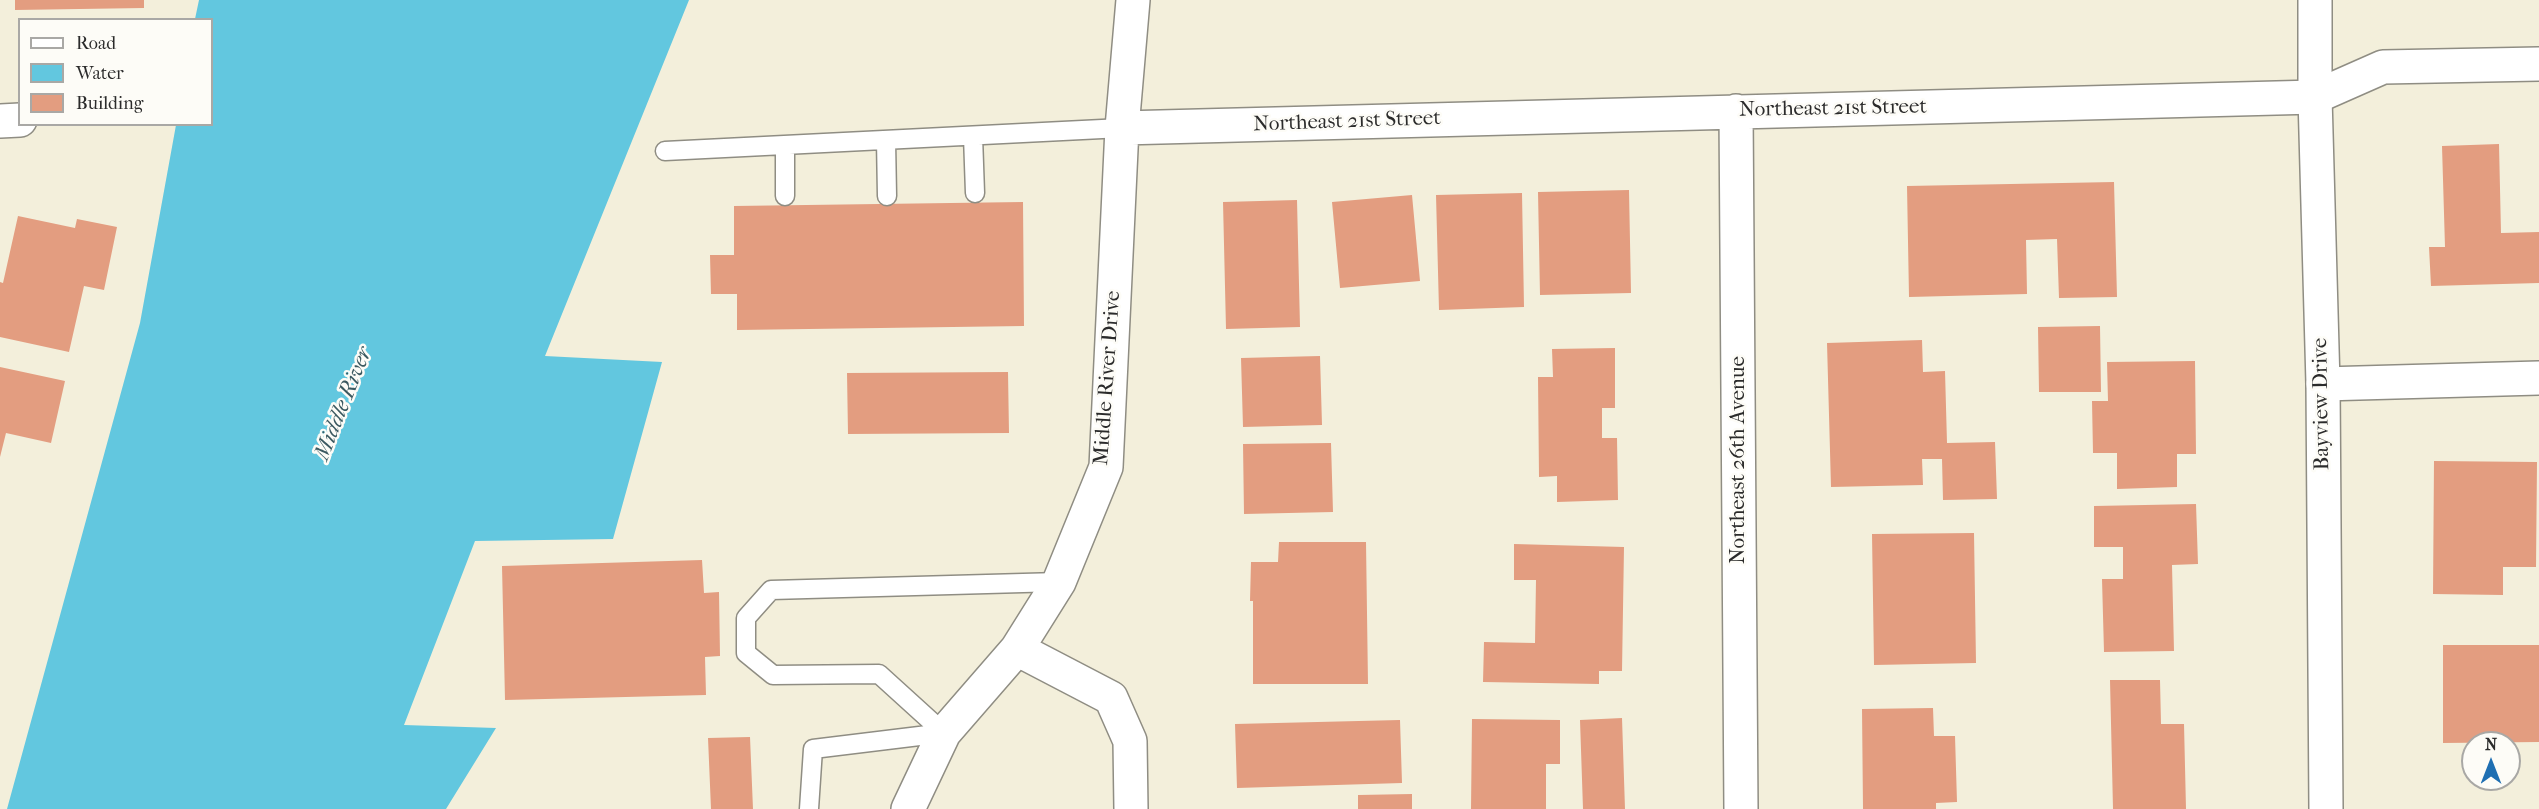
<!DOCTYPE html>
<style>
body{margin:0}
#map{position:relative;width:2539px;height:809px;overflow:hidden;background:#f3efdb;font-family:"IM FELL French Canon",serif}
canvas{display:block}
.legend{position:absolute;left:18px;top:18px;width:195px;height:108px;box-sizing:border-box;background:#fdfcf7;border:2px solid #a9a8a5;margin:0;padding:8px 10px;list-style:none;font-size:18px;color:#2b2b2b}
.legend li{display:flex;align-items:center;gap:12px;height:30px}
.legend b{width:30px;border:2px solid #a9a8a5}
.north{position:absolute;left:2461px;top:731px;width:60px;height:60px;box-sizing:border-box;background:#fdfcf7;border:2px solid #a9a8a5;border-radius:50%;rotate:0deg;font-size:16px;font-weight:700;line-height:24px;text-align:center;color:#2b2b2b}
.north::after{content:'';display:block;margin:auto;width:21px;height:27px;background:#1f6fb2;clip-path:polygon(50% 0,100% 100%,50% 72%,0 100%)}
</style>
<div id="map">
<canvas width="2539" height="809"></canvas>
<ul class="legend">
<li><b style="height:8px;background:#fff"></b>Road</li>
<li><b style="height:16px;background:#62c7df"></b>Water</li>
<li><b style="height:16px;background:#e39d80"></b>Building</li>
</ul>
<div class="north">N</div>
</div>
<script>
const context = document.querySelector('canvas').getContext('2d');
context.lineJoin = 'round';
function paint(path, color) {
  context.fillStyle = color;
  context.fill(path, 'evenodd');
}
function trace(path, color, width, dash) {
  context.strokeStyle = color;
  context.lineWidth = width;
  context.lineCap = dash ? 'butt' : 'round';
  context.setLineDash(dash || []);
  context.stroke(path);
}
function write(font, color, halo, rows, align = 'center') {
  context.font = font + ' "IM FELL French Canon",serif';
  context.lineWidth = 5;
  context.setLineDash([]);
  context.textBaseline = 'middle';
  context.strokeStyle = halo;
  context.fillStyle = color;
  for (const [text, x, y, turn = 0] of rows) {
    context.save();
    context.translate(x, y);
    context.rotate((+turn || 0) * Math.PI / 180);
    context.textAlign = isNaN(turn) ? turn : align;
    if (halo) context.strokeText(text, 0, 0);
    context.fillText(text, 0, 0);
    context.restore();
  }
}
const water = new Path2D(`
 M199,0H689L545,356L662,362L613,539L475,541L404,725L496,728L446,809H7L140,323L176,125L212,124V20L195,19Z`);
const building = new Path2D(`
 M15,0H144V8L15,10Z
 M2499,144L2501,233L2539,232V283L2431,286L2429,247H2445L2442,146Z
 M2114,182L2117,297L2059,298L2057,239L2026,240L2027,294L1909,297L1907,186Z
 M1629,190L1631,293L1540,295L1538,192Z
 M1522,193L1524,307L1439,310L1436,195Z
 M1412,195L1420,281L1340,288L1332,202Z
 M1297,200L1300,327L1226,329L1223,202Z
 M1023,202L1024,326L737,330V294H711L710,255H734V206Z
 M18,216L75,228L77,219L117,227L104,290L84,286L69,352L0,337V282L3,283Z
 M2100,326L2101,392H2039L2038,327Z
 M1922,340L1923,372L1945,371L1947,443L1995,442L1997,499L1943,500L1942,459H1922L1923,485L1831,487L1827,343Z
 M1615,348V408H1602V438H1617L1618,500L1557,502V476L1539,477L1538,377H1553L1552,349Z
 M1320,356L1322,425L1243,427L1241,358Z
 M2195,361L2196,454H2177V487L2117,489V453H2093L2092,401H2108L2107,362Z
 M0,367L65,381L51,443L6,433L0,457Z
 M1008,372L1009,433L848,434L847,373Z
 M1331,443L1333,512L1244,514L1243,444Z
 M2434,461L2537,462L2536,567H2503V595L2433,594Z
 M2196,504L2198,564L2172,565L2174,651L2104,652L2102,579H2123V547H2094V506Z
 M1974,533L1976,663L1874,665L1872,534Z
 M1279,542H1366L1368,684H1253V601H1250L1251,562H1278Z
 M1514,544L1624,547L1622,671H1599V684L1483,682L1484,642L1535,643L1536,580H1514Z
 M702,560L704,593L719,592L720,656L705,657L706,695L505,700L502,566Z
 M2443,645H2539V742L2443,743Z
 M2110,680H2160L2161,724H2184L2186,809H2113Z
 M1933,708L1934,736H1955L1957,802L1936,803V809H1863L1862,709Z
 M1622,718L1625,809H1583L1580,720Z
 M1472,719L1560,720V764H1546V809H1471Z
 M1400,720L1402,783L1237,788L1235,724Z
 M750,737L753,809H711L708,738Z
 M1412,794V809H1358V795Z`);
const service = new Path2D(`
 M973,136L975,193
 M886,140L887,196
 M785,145V196
 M665,151L1122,128
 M944,733L879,674L773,675L746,653V618L771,590L1059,582
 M809,809L813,749L944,733`);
const minor = new Path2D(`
 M1736,111L1741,809
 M0,121L20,120
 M1122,128L2315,97L2383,67L2539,64
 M2323,384L2539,378
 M1017,649L1111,698L1130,741L1131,809
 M908,809L944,733L1017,649L1059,582L1106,467L1122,128L1133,0`);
const tertiary = new Path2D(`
 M2315,0V97L2323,384L2326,809`);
const streetNames = [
 ["Northeast 21st Street",1833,109,-1],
 ["Northeast 21st Street",1347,122,-2],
 ["Middle River Drive",1108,378,-86],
 ["Bayview Drive",2322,404,-91],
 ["Northeast 26th Avenue",1739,460,-90]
];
const waterNames = [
 ["Middle River",344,404,-68]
];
paint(water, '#62c7df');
paint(building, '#e39d80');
trace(service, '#8f8d83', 21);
trace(minor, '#8f8d83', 36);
trace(tertiary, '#8f8d83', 36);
trace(service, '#fff', 18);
trace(minor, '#fff', 33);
trace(tertiary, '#fff', 33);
write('21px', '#2b2b2b', '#fdfcf7', streetNames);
write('italic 22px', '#3c5a61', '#fdfcf7', waterNames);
</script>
